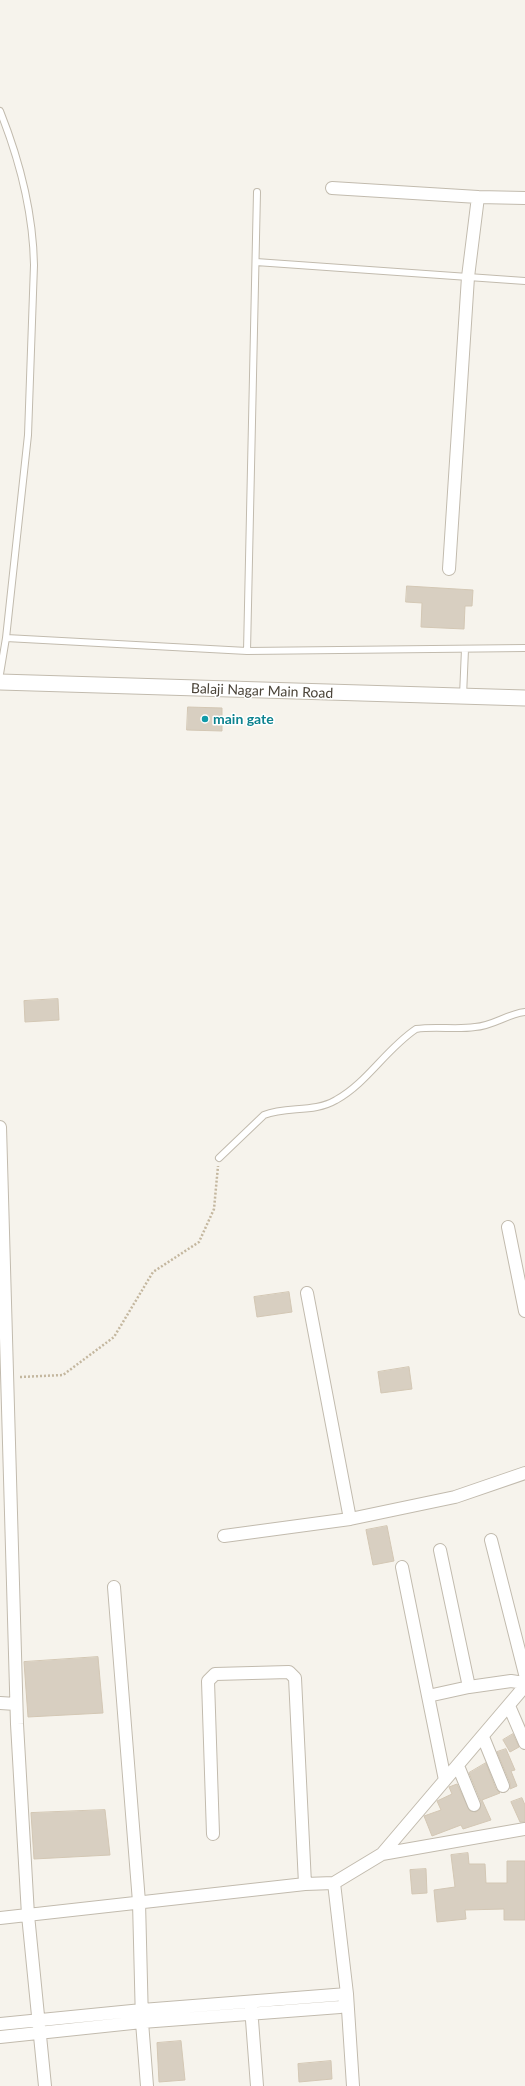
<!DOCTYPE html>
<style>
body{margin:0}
canvas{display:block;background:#f6f3ec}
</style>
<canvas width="525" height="2086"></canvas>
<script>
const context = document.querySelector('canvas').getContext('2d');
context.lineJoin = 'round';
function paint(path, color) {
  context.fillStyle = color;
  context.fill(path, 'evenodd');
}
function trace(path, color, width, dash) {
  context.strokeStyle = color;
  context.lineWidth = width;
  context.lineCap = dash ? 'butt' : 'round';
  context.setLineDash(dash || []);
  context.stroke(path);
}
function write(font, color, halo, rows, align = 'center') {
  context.font = font + ' Lato,sans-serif';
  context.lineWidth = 3;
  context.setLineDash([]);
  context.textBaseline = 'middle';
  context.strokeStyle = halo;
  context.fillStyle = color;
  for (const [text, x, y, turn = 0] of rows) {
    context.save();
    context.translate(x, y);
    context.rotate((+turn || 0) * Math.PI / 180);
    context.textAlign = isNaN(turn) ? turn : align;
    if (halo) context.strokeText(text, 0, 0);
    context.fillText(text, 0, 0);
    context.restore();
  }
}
const building = new Path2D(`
 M407,586L473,590L472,606H465L464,629L421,627L422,603L406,602Z
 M188,707L222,708V731L187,730Z
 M58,999L59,1020L25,1022L24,1001Z
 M289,1292L292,1312L257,1317L254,1297Z
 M409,1367L412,1389L381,1393L378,1372Z
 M387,1526L394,1561L373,1565L366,1530Z
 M98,1657L103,1713L28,1717L24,1662Z
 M513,1734L519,1747L510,1752L503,1740Z
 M506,1749L515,1770L511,1771L517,1786L510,1789V1783L497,1752Z
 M486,1763L496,1789L500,1793L482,1800L491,1820L463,1829L461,1825L432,1836L424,1816L441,1810L437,1801L452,1794L449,1787L457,1784L470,1811L476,1812L480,1809L481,1802L469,1773Z
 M522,1798L525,1805V1822H520L511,1802Z
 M105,1810L110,1855L34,1859L31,1813Z
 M468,1853L469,1864H485L486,1883H507V1861H525V1920H504V1909L465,1910L466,1919L437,1922L434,1890L455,1887L451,1855Z
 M426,1869L427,1893L412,1894L410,1870Z
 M181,2041L185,2080L159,2082L157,2043Z
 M331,2061L332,2079L299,2082L298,2064Z`);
const path = new Path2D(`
 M20,1377L63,1375L114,1337L153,1272L199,1242L214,1209L218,1166`);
const service = new Path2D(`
 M0,111C20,161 33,210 34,265L28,435L6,638
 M256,262L525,281
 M247,651L257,192
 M0,674L6,638L247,651L525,648
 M463,696L465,649
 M219,1158L264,1115C287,1106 314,1113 336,1100C367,1083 386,1049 416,1029C436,1026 456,1030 475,1027C493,1026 507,1014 525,1012`);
const minor = new Path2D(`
 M332,188L478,197L468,277L449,569
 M478,197L525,198
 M0,1127L17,1724L28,1915L45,2086
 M508,1227L525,1311
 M307,1293L350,1519
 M224,1536L350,1519L455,1497L525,1473
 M491,1540L525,1674
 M402,1567L445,1780
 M114,1587L139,1902L142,2022L147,2086
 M469,1687L511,1681L525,1683
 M428,1696L469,1687L440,1550
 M0,1703L16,1704
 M509,1706L525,1743
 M483,1737L503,1786
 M458,1766L474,1805
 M213,1834L208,1681L215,1674L289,1672L295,1678L305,1884
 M382,1854L525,1829
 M334,1883L347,1994L353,2086
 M0,1918L305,1884L334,1883L382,1854L525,1686
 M251,2007L257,2086
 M0,2024L142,2010L347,1994
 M0,2037L142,2022L340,2007L347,2004`);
const tertiary = new Path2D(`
 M0,682L525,698`);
const markers = [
 [205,719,4,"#0f9aa8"]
];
const streetNames = [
 ["Balaji Nagar Main Road",262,691,2]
];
const cultureNames = [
 ["main gate",213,719]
];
paint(building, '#d8cfc1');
trace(building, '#d3c7b4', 1);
trace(service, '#c2bbae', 8);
trace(minor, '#c2bbae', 14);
trace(tertiary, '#c2bbae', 17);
trace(path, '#c4b79f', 2.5, [2, 2]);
trace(service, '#fff', 6);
trace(minor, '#fff', 12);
trace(tertiary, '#fff', 15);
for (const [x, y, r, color] of markers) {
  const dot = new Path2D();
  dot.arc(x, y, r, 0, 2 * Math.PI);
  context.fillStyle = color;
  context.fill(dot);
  trace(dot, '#fff', 1.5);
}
write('14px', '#4b4439', '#fff', streetNames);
write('bold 14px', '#0d838f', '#fff', cultureNames, 'left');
</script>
